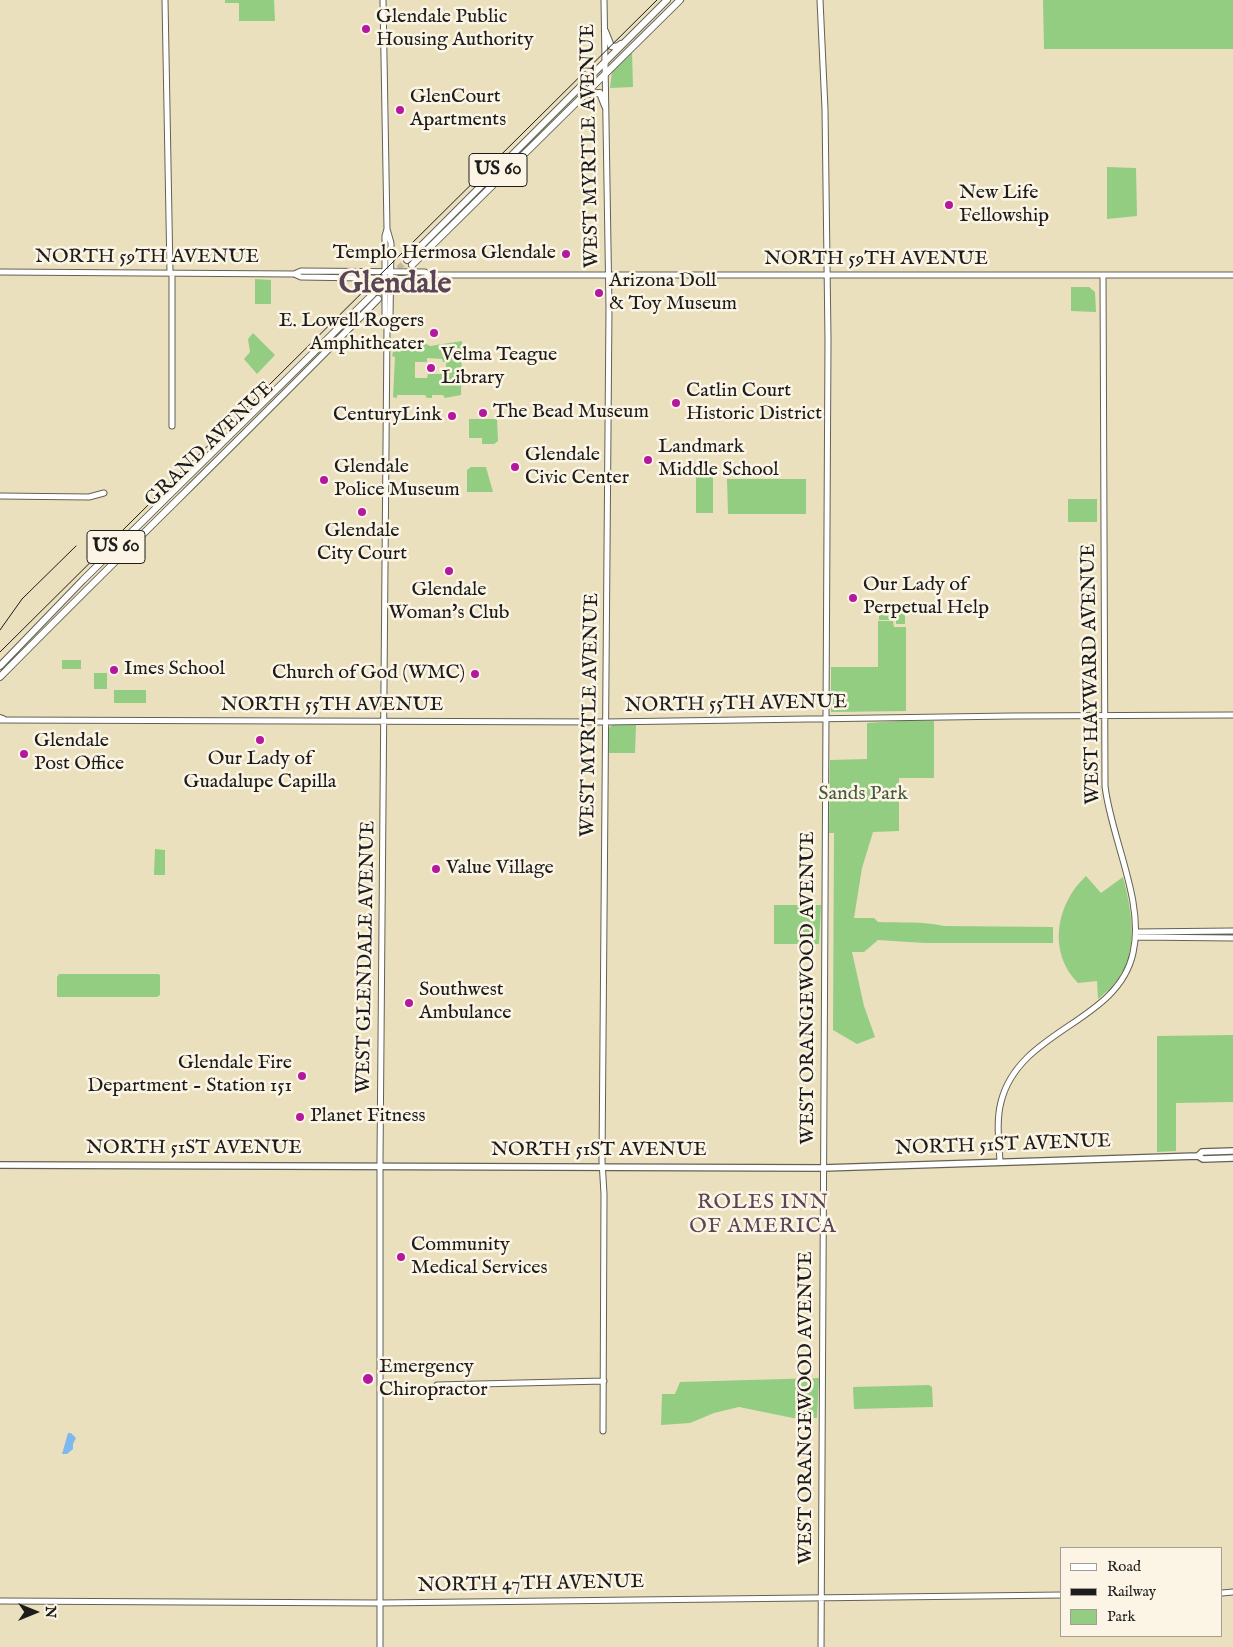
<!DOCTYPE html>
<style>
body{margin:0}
#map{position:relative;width:1233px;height:1647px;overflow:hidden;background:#eae0bd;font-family:"IM FELL English",serif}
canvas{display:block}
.legend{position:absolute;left:1060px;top:1547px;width:162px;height:90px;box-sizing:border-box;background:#fcf5e5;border:1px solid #a29e95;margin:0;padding:6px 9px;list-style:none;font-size:15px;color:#1c1c1c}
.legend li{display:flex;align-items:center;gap:10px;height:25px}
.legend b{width:25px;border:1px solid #a29e95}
.north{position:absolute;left:10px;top:1587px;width:50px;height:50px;-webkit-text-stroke:4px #fcf5e5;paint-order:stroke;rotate:90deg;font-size:14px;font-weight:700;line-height:20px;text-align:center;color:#1c1c1c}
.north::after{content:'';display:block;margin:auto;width:18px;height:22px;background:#1c1c1c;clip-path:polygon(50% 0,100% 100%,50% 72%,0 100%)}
</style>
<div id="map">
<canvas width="1233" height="1647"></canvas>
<ul class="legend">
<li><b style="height:6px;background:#fff"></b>Road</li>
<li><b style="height:6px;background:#1c1c1c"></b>Railway</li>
<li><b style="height:14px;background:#93cd81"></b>Park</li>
</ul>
<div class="north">N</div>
</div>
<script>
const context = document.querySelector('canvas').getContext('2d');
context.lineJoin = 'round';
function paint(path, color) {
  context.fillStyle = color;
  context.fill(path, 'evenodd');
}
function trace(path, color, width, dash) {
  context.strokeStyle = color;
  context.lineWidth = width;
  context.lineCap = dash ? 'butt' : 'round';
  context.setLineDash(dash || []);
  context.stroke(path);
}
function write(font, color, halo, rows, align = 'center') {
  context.font = font + ' "IM FELL English",serif';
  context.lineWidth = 5;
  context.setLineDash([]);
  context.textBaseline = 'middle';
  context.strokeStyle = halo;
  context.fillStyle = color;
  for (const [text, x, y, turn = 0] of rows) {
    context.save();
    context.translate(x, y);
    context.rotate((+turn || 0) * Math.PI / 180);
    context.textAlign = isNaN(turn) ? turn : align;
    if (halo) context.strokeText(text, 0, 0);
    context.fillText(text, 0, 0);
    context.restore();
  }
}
const green = new Path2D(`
 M225,0H274L275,21H239V3H225Z
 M1043,0H1233V49H1044Z
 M632,52L633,87L610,88L612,72Z
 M1107,167L1136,168L1137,216L1107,219Z
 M255,279L271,280V304H255Z
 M1071,287H1089L1095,292L1096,312L1071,311Z
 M253,333L275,355L257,374L244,359L250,352L248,339Z
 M415,338L430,346L462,341L461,395L445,398L443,395H432V398H427L425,395H397V398L393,397L395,357L392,356L395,344H409ZM427,358L442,359L443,362H446V374H428L427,378H415V362H427Z
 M469,419H497L498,441L494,444H482V438H469Z
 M471,467H486L493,492H467V470Z
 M696,475H713V513H696Z
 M727,479H806V514H728Z
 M1068,499H1097V522H1068Z
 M905,610V624H896V620H879V611Z
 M878,621H893L894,627H906V711L831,712V667H878Z
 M62,660H81V669H62Z
 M94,673H107V689H94Z
 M114,690H146V703H114Z
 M899,721H934V778H899V831L873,832L862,868L854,918H874L878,922C900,923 923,921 944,926L1053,927V943H925L878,940L864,952H852L864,1006L875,1037L857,1044L833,1030L834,833H829L830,760L867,759V723Z
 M612,725H636L635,753H609V728Z
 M155,849L165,850V875H154Z
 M1086,876L1101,893L1123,877C1135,924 1141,967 1098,999L1097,981L1078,983C1047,952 1056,904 1086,876Z
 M774,905H821L819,944H774Z
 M59,974H158L160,975V995L157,997H57V977Z
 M1233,1035V1102L1176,1103V1151L1157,1152V1036Z
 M819,1378L817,1418H793L739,1407L714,1413L690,1423L661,1425L662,1394H675L680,1382Z
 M929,1385L932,1387L933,1407L854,1409L853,1387Z`);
const water = new Path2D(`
 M68,1433H71L76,1438L73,1444V1449L67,1454H62Z`);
const highwayTunnel = new Path2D(`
 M392,275L407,260
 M378,299L412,265`);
const secondary = new Path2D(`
 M165,0L170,273
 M383,0L387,229L385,236V320L387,326
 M820,0L825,109L828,340L821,1647
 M0,272L294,274L301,277L425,279L429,275H1233
 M294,274L301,271L425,272L429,275
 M368,280L380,285L384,293
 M172,426V273
 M0,496L89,497L104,493
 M0,720L605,722L1012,716L1233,715
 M1136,932L1233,931
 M1136,937L1233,938
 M1000,1162C999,1142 996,1121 1001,1102C1019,1029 1118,1023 1133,953C1145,902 1111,838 1105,786L1103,275
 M437,1385L604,1381
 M603,1431L604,1194L602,1161L609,307L604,0
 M1222,1593L1233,1592
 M0,1601L380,1603L1062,1595
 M380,1647V1159L387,328L390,320L391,243L387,229`);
const primary = new Path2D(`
 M1198,1156L1203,1159L1233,1158
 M0,1165L823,1168L1198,1156L1202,1152L1233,1151`);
const highway = new Path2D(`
 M605,31L611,46L617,47L621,44
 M587,94L600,93L605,106
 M407,260L667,0
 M412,265L680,0
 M0,666L83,580L373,294
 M0,677C125,550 254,426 378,299
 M0,718L3,719`);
const rail = new Path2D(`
 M0,630L22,599L76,546
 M0,652L657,0`);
const markers = [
 [366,29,5,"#b5179e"],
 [400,110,5,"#b5179e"],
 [949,205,5,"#b5179e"],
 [566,254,5,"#b5179e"],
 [599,293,5,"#b5179e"],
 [434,333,5,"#b5179e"],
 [431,368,5,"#b5179e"],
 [676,403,5,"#b5179e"],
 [483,413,5,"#b5179e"],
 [452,416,5,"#b5179e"],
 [648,460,5,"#b5179e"],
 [515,467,5,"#b5179e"],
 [324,480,5,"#b5179e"],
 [362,512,5,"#b5179e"],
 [449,571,5,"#b5179e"],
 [853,598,5,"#b5179e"],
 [114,670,5,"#b5179e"],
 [475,674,5,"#b5179e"],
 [260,740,5,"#b5179e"],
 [24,754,5,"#b5179e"],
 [436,869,5,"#b5179e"],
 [409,1003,5,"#b5179e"],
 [302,1076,5,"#b5179e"],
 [300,1117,5,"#b5179e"],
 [401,1257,5,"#b5179e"],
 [368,1379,6,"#b5179e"]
];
const shields = [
 [498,170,58],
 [116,547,58]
];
const shieldNames = [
 ["US 60",498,170],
 ["US 60",116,547]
];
const poiNames = [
 ["Glendale Public",376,18],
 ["Housing Authority",376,41],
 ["GlenCourt",410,98],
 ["Apartments",410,121],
 ["New Life",959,194],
 ["Fellowship",959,217],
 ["Templo Hermosa Glendale",556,254,"right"],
 ["Arizona Doll",609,282],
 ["& Toy Museum",609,305],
 ["E. Lowell Rogers",424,322,"right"],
 ["Amphitheater",424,345,"right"],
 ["Velma Teague",441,356],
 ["Library",441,379],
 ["Catlin Court",686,392],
 ["Historic District",686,415],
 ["The Bead Museum",493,413],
 ["CenturyLink",442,416,"right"],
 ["Landmark",658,448],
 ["Middle School",658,471],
 ["Glendale",525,456],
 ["Civic Center",525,479],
 ["Glendale",334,468],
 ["Police Museum",334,491],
 ["Glendale",362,532,"center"],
 ["City Court",362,555,"center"],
 ["Our Lady of",863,586],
 ["Perpetual Help",863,609],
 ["Glendale",449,591,"center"],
 ["Woman's Club",449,614,"center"],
 ["Imes School",124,670],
 ["Church of God (WMC)",465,674,"right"],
 ["Glendale",34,742],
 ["Post Office",34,765],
 ["Our Lady of",260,760,"center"],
 ["Guadalupe Capilla",260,783,"center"],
 ["Value Village",446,869],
 ["Southwest",419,991],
 ["Ambulance",419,1014],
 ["Glendale Fire",292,1064,"right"],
 ["Department - Station 151",292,1087,"right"],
 ["Planet Fitness",310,1117],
 ["Community",411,1246],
 ["Medical Services",411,1269],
 ["Emergency",379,1368],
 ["Chiropractor",379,1391]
];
const streetNames = [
 ["WEST MYRTLE AVENUE",591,146,-91],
 ["NORTH 59TH AVENUE",147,258],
 ["NORTH 59TH AVENUE",876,260],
 ["GRAND AVENUE",210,445,-44],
 ["WEST HAYWARD AVENUE",1092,674,-91],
 ["NORTH 55TH AVENUE",736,705,-1],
 ["NORTH 55TH AVENUE",332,706],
 ["WEST MYRTLE AVENUE",591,715,-89],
 ["WEST GLENDALE AVENUE",367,957,-89],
 ["WEST ORANGEWOOD AVENUE",809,988,-90],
 ["NORTH 51ST AVENUE",1003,1146,-2],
 ["NORTH 51ST AVENUE",194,1149],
 ["NORTH 51ST AVENUE",599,1151],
 ["WEST ORANGEWOOD AVENUE",807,1408,-90],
 ["NORTH 47TH AVENUE",531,1585,-1]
];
const parkNames = [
 ["Sands Park",863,795]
];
const neighbourhoodNames = [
 ["ROLES INN",763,1204],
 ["OF AMERICA",763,1228]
];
const townNames = [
 ["Glendale",395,286]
];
paint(green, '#93cd81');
paint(water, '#7db8ef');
trace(highwayTunnel, '#c1b99d', 6, [6, 3]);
trace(secondary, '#646154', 7);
trace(primary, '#646154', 8);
trace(highway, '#646154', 8);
trace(secondary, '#fff', 5);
trace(primary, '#fff', 5.5);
trace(highway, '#fff', 6);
trace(rail, '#1c1c1c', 1);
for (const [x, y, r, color] of markers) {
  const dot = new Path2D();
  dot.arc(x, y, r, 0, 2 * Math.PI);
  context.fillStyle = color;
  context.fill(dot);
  trace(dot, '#fcf5e5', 2);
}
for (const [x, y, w] of shields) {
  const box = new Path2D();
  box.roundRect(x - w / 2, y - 16.5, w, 33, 4);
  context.fillStyle = '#fcf5e5';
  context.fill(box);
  trace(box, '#1c1c1c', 1);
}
write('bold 19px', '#1c1c1c', null, shieldNames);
write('20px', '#1c1c1c', '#fcf5e5', poiNames, 'left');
write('20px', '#1c1c1c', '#fcf5e5', streetNames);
write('20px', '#465a3f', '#fcf5e5', parkNames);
context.letterSpacing = '1px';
write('21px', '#5a4556', '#fcf5e5', neighbourhoodNames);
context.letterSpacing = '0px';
write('bold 30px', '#5a4556', '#fcf5e5', townNames);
</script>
